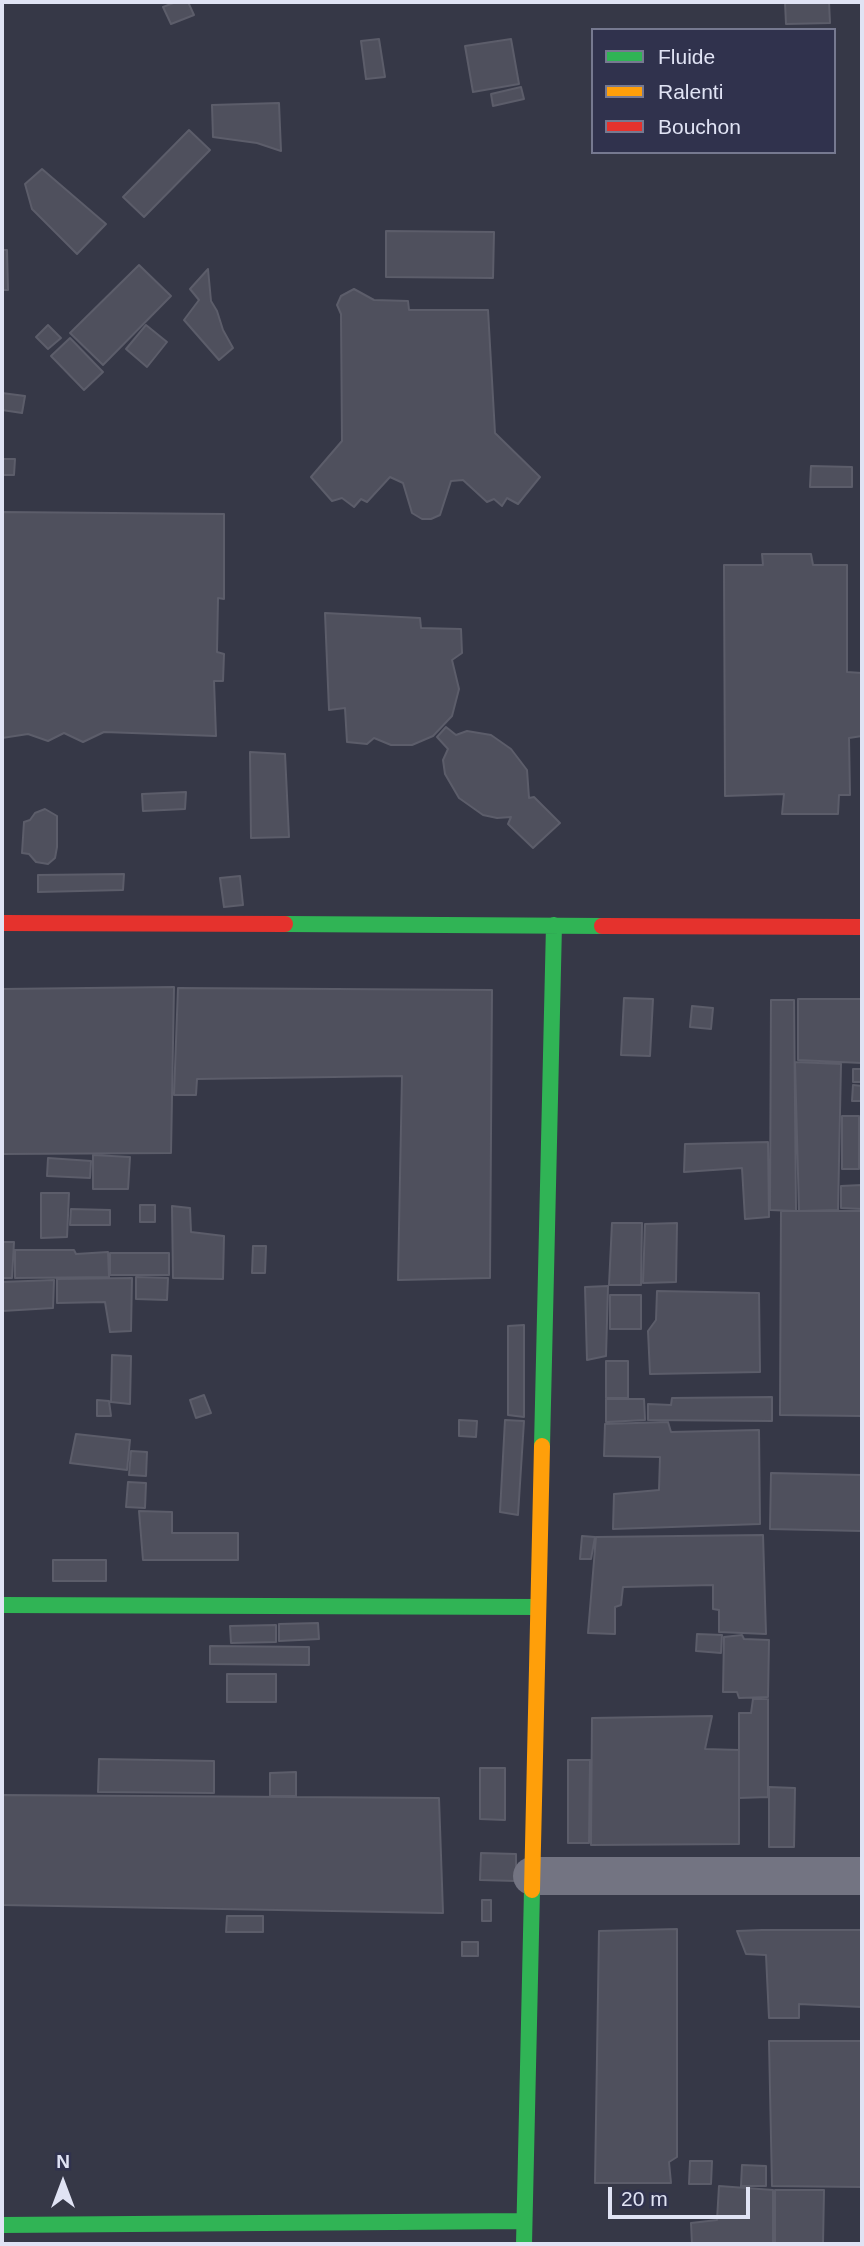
<!DOCTYPE html>
<style>
body{margin:0}
#map{position:relative;width:864px;height:2246px;overflow:hidden;background:#363847;font-family:Helvetica,sans-serif}
canvas{display:block}
.frame{position:absolute;inset:0;border:4px solid #e0e3f4;pointer-events:none}
.legend{position:absolute;left:591px;top:28px;width:245px;height:126px;box-sizing:border-box;background:#30324d;border:2px solid #767990;margin:0;padding:9px 12px;list-style:none;font-size:21px;color:#e0e3f4}
.legend li{display:flex;align-items:center;gap:14px;height:35px}
.legend b{width:35px;border:2px solid #767990}
.north{position:absolute;left:28px;top:2148px;width:70px;height:70px;-webkit-text-stroke:5px #30324d;paint-order:stroke;rotate:0deg;font-size:19px;font-weight:700;line-height:28px;text-align:center;color:#e0e3f4}
.north::after{content:'';display:block;margin:auto;width:24px;height:32px;background:#e0e3f4;clip-path:polygon(50% 0,100% 100%,50% 72%,0 100%)}
.scale{position:absolute;left:608px;top:2187px;width:142px;height:32px;box-sizing:border-box;border:4px solid #e0e3f4;border-top:0;padding-left:9px;font-size:21px;line-height:24px;white-space:nowrap;color:#e0e3f4;-webkit-text-stroke:5px #30324d;paint-order:stroke}
</style>
<div id="map">
<canvas width="864" height="2246"></canvas>
<div class="frame"></div>
<ul class="legend">
<li><b style="height:9px;background:#30b455"></b>Fluide</li>
<li><b style="height:9px;background:#ff9f0a"></b>Ralenti</li>
<li><b style="height:9px;background:#e5322d"></b>Bouchon</li>
</ul>
<div class="north">N</div>
<div class="scale">20 m</div>
</div>
<script>
const context = document.querySelector('canvas').getContext('2d');
context.lineJoin = 'round';
function paint(path, color) {
  context.fillStyle = color;
  context.fill(path, 'evenodd');
}
function trace(path, color, width, dash) {
  context.strokeStyle = color;
  context.lineWidth = width;
  context.lineCap = dash ? 'butt' : 'round';
  context.setLineDash(dash || []);
  context.stroke(path);
}
const building = new Path2D(`
 M176,2H188L194,15L171,24L163,7Z
 M785,2H829L830,23L786,24Z
 M379,39L385,77L366,79L361,41Z
 M511,39L519,84L473,92L465,46Z
 M521,87L524,99L493,106L491,94Z
 M279,103L281,151L257,143L213,137L212,105Z
 M189,130L210,150L144,217L123,197Z
 M42,169L106,224L77,254L32,209L25,184Z
 M386,231L494,232L493,278L386,277Z
 M2,250H7L8,290H2Z
 M139,265L171,296L103,365L70,333Z
 M208,269L211,301L217,311L223,330L233,348L219,360L184,320L199,300L190,289Z
 M354,289L374,300L408,301L409,310H488L495,433L540,477L518,504L507,498L502,506L494,499L487,502L463,480L451,481L440,515L431,519H422L412,513L403,483L390,477L367,502L361,499L354,507L342,498L332,501L311,477L342,441L341,314L337,305L341,296Z
 M48,325L61,338L48,349L36,337Z
 M146,325L167,342L147,367L126,349Z
 M70,338L103,372L84,390L51,356Z
 M2,393L25,396L22,413L2,410Z
 M2,459H15L14,475H2Z
 M811,466L852,467V487H810Z
 M2,512L224,514V599L218,598L217,652L224,654L223,681H214L216,736L104,732L83,742L64,733L48,741L28,734L2,738Z
 M762,554H811L813,565H847V672L862,673V736L849,738L850,795H839L838,814H782L784,794L725,796L724,565H763Z
 M325,613L420,618L421,628L461,629L462,653L452,660L459,689L452,716L433,736L412,745H391L374,738L367,744L347,742L345,708L329,710Z
 M446,727L456,735L467,731L491,735L511,749L527,770L529,798L534,797L560,823L533,848L508,824L511,817L497,818L483,815L459,798L445,774L443,760L448,749L437,737Z
 M250,752L285,754L289,837L251,838Z
 M186,792L185,809L143,811L142,794Z
 M45,809L57,816V847L55,858L48,864L36,862L29,854L22,853L24,822L30,820L35,813Z
 M124,874L123,890L38,892V875Z
 M240,876L243,905L224,907L220,878Z
 M174,987L171,1153L2,1154V989Z
 M178,988L492,990L490,1278L398,1280L402,1076L197,1079L196,1095H174Z
 M624,998L653,999L650,1056L621,1055Z
 M798,999H862V1063L798,1060Z
 M771,1000H794L796,1211L770,1210Z
 M692,1006L713,1008L711,1029L690,1027Z
 M795,1062L841,1064L838,1210L799,1211Z
 M853,1069H862V1082H853Z
 M853,1085L862,1086V1101H852Z
 M842,1116H859V1169H842Z
 M768,1142L769,1217L745,1219L742,1168L684,1172L685,1144Z
 M93,1155L130,1157L128,1189H93Z
 M48,1158L91,1161L90,1178L47,1176Z
 M862,1185V1209L841,1208V1186Z
 M41,1193H69L67,1237L41,1238Z
 M140,1205H155V1222H140Z
 M172,1206L190,1208L191,1232L224,1236L223,1279L173,1278Z
 M71,1209L110,1210V1225H70Z
 M781,1211H862V1416L780,1415Z
 M612,1223H642L641,1285H609Z
 M677,1223L676,1282L643,1283L645,1224Z
 M2,1242H14L12,1278H2Z
 M253,1246H266L265,1273H252Z
 M15,1250H74L76,1254L108,1252L109,1277L15,1278Z
 M110,1253H169V1275H110Z
 M136,1277L168,1278L167,1300L136,1299Z
 M132,1278L131,1331L110,1332L105,1302L57,1303V1279Z
 M54,1280L53,1308L2,1311V1282Z
 M608,1286L606,1356L587,1360L585,1287Z
 M657,1291L759,1293L760,1372L650,1374L648,1331L656,1320Z
 M610,1295H641V1329H610Z
 M524,1325V1417L508,1415V1326Z
 M112,1355L131,1356L130,1404L111,1402Z
 M606,1361H628V1398H606Z
 M204,1395L211,1413L196,1418L190,1400Z
 M772,1397V1421L648,1420V1404L671,1405L672,1398Z
 M606,1399H644L645,1420L606,1422Z
 M97,1400L109,1401L111,1416H97Z
 M459,1420L477,1421L476,1437L459,1436Z
 M505,1420L524,1421L518,1515L500,1512Z
 M668,1422L671,1432L759,1430L760,1524L613,1529L614,1494L659,1490L660,1457L604,1456L605,1424Z
 M76,1434L130,1440L127,1470L70,1463Z
 M131,1451L147,1452L146,1476L129,1475Z
 M771,1473L862,1475V1531L770,1529Z
 M128,1482L146,1483L145,1508L126,1507Z
 M139,1511L172,1512V1533H238V1560H143Z
 M763,1535L766,1634L719,1632V1610L713,1609V1585L623,1587L621,1605L615,1607V1634L588,1633L596,1537Z
 M582,1536L595,1537L591,1559H580Z
 M53,1560H106V1581H53Z
 M318,1623L319,1639L279,1641V1624Z
 M276,1625V1642L231,1643L230,1626Z
 M697,1634L722,1635L721,1653L696,1651Z
 M742,1635L744,1639L769,1640L768,1697L739,1698L737,1692H723L724,1637Z
 M210,1646L309,1647V1665L210,1664Z
 M227,1674H276V1702H227Z
 M753,1699H768V1797L739,1798V1713H751Z
 M712,1716L705,1749L739,1750V1844L591,1845L592,1718Z
 M99,1759L214,1761V1793L98,1792Z
 M568,1760H590L589,1843H568Z
 M480,1768H505V1820L480,1819Z
 M296,1772V1796H270V1773Z
 M769,1787L795,1788L794,1847H769Z
 M2,1795L439,1798L443,1913L2,1905Z
 M481,1853L516,1854V1881L480,1880Z
 M482,1900H491V1921H482Z
 M227,1916H263V1932H226Z
 M677,1929V2157L669,2162L671,2183H595L599,1931Z
 M762,1930H862V2007L799,2004V2018H769L766,1955L746,1954L737,1931Z
 M462,1942H478V1956H462Z
 M769,2041H862V2187L772,2186Z
 M690,2161H712L711,2184H689Z
 M742,2165L766,2166V2186H741Z
 M719,2186L773,2190V2244H692L691,2223L717,2220Z
 M775,2190H824L823,2244L775,2243Z`);
const street = new Path2D(`
 M532,1876H862`);
const fast = new Path2D(`
 M285,924L602,926
 M542,1446L554,925
 M2,1605L538,1607
 M2,2225L524,2221
 M524,2244L532,1890`);
const slow = new Path2D(`
 M532,1890L542,1446`);
const jam = new Path2D(`
 M2,923L285,924
 M602,926L862,927`);
paint(building, '#4f505d');
trace(building, '#5c5d6a', 2);
trace(street, '#737482', 38);
trace(fast, '#30b455', 16);
trace(slow, '#ff9f0a', 16);
trace(jam, '#e5322d', 16);
</script>
